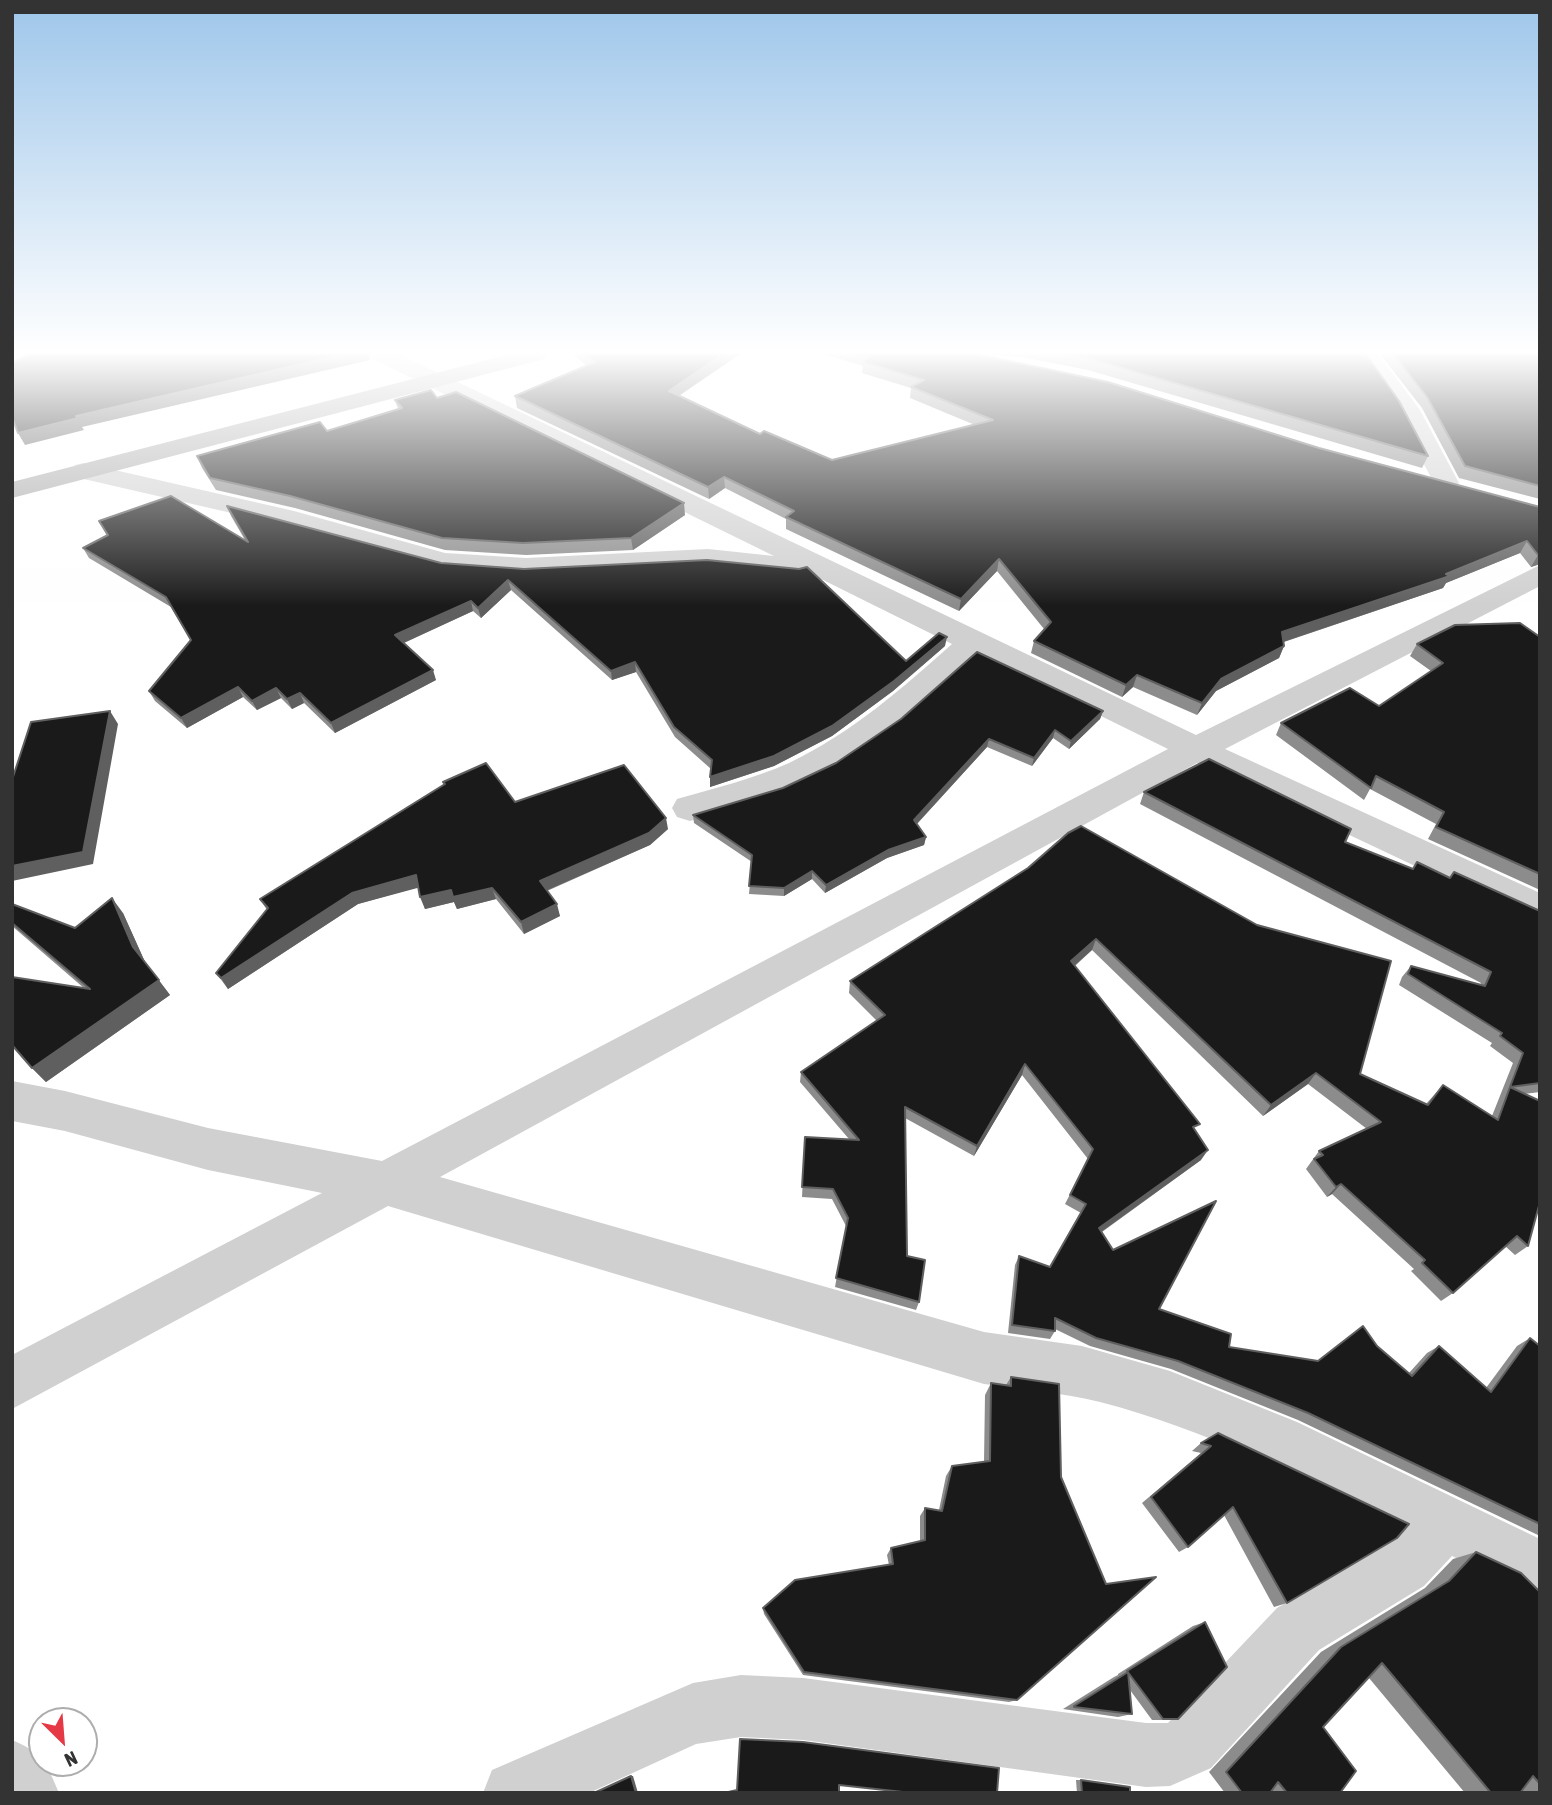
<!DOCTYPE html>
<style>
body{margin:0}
#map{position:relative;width:1552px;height:1805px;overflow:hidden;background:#fff;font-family:"Asap Condensed",sans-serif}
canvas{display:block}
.frame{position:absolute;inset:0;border:14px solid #333;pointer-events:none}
.north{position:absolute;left:28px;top:1707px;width:70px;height:70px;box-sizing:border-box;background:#fff;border:2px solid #adadad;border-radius:50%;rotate:155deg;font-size:19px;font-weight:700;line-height:28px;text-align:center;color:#333}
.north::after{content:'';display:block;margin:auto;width:24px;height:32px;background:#e63946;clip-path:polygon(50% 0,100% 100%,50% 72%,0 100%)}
</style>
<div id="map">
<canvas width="1552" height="1805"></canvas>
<div class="frame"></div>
<div class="north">N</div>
</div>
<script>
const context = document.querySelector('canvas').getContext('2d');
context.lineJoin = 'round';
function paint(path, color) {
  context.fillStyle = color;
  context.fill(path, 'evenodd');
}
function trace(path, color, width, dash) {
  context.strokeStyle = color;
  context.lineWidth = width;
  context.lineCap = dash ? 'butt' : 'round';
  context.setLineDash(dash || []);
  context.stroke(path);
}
const minor = new Path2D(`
 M370,354H399L1196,735L1540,565V586L1225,749L1540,893V925L1197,763L440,1177L984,1332L1082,1346L1170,1371L1297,1422L1540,1539V1599L1452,1556L1424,1586L1319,1650L1211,1768L1170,1786L1146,1787L803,1740L741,1737L696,1744L589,1793H483L492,1770L693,1683L741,1675L803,1678L1146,1723H1168L1277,1608L1384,1546L1399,1529C1303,1479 1205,1429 1100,1402C1062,1393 1023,1389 984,1384L388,1206L12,1409V1355L322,1193L208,1170L65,1131L12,1121V1081L65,1091L208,1128L382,1161L1168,749L977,655C927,702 874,752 811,781C773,799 731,809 690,821L677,817L672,808L677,799C715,788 753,779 789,763C850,734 903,688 952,644L809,573L799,576L708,567L526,576L444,570L288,526L75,477L71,471L75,465L84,463L294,511L445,553L526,558L708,549L774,556L373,359Z
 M1356,354H1378L1420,410L1459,483L1455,489H1437L1396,411Z
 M12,1740C41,1752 47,1764 59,1793H12Z`);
const primary = new Path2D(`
 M510,354H547L544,359L12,498V482Z`);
const wall = new Path2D(`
 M573,354H740L679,396L760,434L832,460L975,425L910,398L911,388L862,373L863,366L824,354H976L1319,448L1540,507V564L1531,567L1520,553L1446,583L1443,588L1284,642V646L1279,658L1216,691L1197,715L1133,687L1122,697L1031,653L1034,641L1044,629L997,571L959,611L786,529V519L725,488L709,499L517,408L515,396L587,366Z
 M980,354H1366L1428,456L1422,468L1088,370L1022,357Z
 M1380,354H1540V499L1459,478L1422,408Z
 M437,398L685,515L633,550L526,555L445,550L295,508L216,490L202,468L197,456L327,431L398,409L395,400Z
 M227,506L441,563L906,661L945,646L893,691L832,736L774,766L710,787L711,769L675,737L636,672L612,680L511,590L481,618L473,611L404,643L436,680L335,733L304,703L292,709L281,698L257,710L243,697L187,728L155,701L149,691L191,641L171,607L89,558L83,548L107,536L99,521L245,540L231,516Z
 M1540,637V890L1428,839L1436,824L1370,789L1364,800L1276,735L1281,723L1379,706L1431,671L1410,656L1417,644Z
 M1103,711L1100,719L1069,749L1053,738L1032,766L987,747L917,824L926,837L924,845L887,858L825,893L812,879L784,896L749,894L752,862L694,823L693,815Z
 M1144,792L1345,842L1412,869L1417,862L1449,878L1454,872L1540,911V1092L1524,1094L1528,1246L1515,1255L1505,1246L1453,1293L1441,1301L1411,1271L1414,1269L1332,1194L1327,1197L1306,1169L1319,1151L1367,1129L1308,1084L1263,1116L1092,950L1075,966L1195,1131L1201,1160L1102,1232L1113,1250L1159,1309L1229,1347L1318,1361L1377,1346L1409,1373L1427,1353L1439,1346L1486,1388L1517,1346L1530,1338L1540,1346V1536L1298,1420L1171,1369L1090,1346L1055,1329V1331L1050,1339L1008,1333L1015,1265L1019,1256L1050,1267L1081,1213L1065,1204L1088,1159L1022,1075L974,1156L905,1118L907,1256L919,1302L916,1310L835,1287L846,1226L832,1199L802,1197L805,1137L849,1139L800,1082L801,1072L877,1021L849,993L850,981L1028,868L1360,1074L1426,1104L1443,1085L1492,1116L1513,1063L1490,1046L1492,1043L1399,985L1402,977L1411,966L1480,985L1481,983L1140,804Z
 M515,802L668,829L650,845L547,891L560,916L524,934L496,899L457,909L454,902L425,909L418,887L358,904L228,989L216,973L267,910L260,899Z
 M12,904L75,928L123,913L145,962L170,995L46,1082L32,1068L85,989L12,926Z
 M1011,1377L1017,1700L1009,1702L803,1675L764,1614L763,1608L889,1565L887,1555L891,1548L920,1541V1516L925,1508L939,1510L946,1476L952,1466L984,1462L985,1395L991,1383L1006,1385Z
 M1218,1433L1287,1603L1274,1607L1224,1515L1188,1547L1179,1552L1142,1503L1201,1453L1192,1451L1201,1443Z
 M1476,1552L1540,1592V1793H1465L1369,1678L1323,1727L1340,1793H1225L1209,1772L1321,1652L1425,1588L1453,1559Z
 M1205,1622L1178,1719L1167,1720H1152L1130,1690L1132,1714L1118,1717L1063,1709L1114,1677L1118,1675V1674L1193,1626Z
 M1076,1780H1081L1130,1793H1077Z`);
const shadedWall = new Path2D(`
 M345,354H369L370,360L82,427L84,430L25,445L18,433L76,416Z
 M723,354H740L669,402V391Z
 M724,477L725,488L709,499L708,487Z
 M684,503L685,515L633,550L631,538Z
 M1527,541L1520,553L1446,583L1443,588L1277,644L1282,632L1446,574Z
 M1540,554V564L1531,567L1538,555Z
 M999,559L997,571L959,611L961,599Z
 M508,580L511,590L481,618L478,608Z
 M471,601L473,611L399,645L395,635Z
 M947,637L945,646L893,691L832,736L774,766L710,787V777Z
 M1284,646L1279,658L1216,691L1197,715L1202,703L1221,679Z
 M635,662L636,672L612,680L611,671Z
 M433,670L436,680L335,733L331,723Z
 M1137,675L1133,687L1122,697L1126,685Z
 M238,687L243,697L187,728L181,718Z
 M276,688L281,698L257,710L252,701Z
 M300,693L304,703L292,709L287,699Z
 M110,711L118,724L93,864L12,881V866Z
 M1103,711L1100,719L1069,749L1071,741Z
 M1055,730L1053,738L1032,766L1034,758Z
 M989,739L987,747L913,828L914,820Z
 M666,818L668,829L650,845L543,892L540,881Z
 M926,837L924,845L887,858L825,893L826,885L888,850Z
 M812,871V879L784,896V888Z
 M416,875L421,887L358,904L228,989L221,978L352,893Z
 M492,888L496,899L457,909L454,902L425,909L420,897L451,890Z
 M112,898L123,913L145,962L170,995L46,1082L32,1068L133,947Z
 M557,904L560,916L524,934L521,922Z
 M1096,939L1092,950L1067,972L1071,961Z
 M1025,1064L1022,1075L974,1156L977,1146Z
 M1316,1073L1308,1084L1263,1116L1271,1105Z
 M1208,1150L1201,1160L1094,1237L1099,1228Z
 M1341,1184L1332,1194L1327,1197L1336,1187Z
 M631,1776H633L638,1793H636Z`);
const building = new Path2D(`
 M29,354H345L76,416L78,418L18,433L12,417V363Z
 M584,354H723L669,391L760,434L764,431L832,460L993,420L911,387L924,380L863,362L869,357L858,354H976L1108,382L1319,448L1540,507V554L1538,555L1527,541L1446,574L1450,576L1282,632L1284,646L1221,679L1202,703L1137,675L1126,685L1034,641L1051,622L999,559L961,599L786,517L794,511L724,477L708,487L515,396L595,362Z
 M1065,354H1366L1399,401L1428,456L1091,359Z
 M1393,354H1540V486L1465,466L1427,397Z
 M431,390L437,398L456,392L684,503L631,538L523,543L442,538L290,496L210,478L197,456L320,422L327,431L402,408L395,400Z
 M171,496L248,542L227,506L441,563L524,569L707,560L799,569L807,567L906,661L939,633L947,637L894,681L832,726L774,756L710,777L712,760L674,727L635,662L611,671L508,580L478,608L471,601L395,635L433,670L331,723L300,693L287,699L276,688L252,701L238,687L181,718L149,691L191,640L166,597L83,548L108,535L99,521Z
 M1520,623L1540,637V874L1436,827L1444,812L1376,776L1371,788L1281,723L1350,688L1379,706L1443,663L1417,644L1455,625Z
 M977,652L1103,711L1071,741L1055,730L1034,758L989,739L914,820L926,837L888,850L826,885L812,871L784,888L749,886L752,855L693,815L783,788L836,763L901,719Z
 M110,711L83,852L12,866V780L31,722Z
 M1209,759L1351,829L1345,842L1413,869L1417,862L1450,878L1454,872L1540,911V1083L1510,1087L1523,1053L1500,1036L1502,1033L1408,974L1411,966L1485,986L1491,972L1144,792Z
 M486,763L515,802L624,765L666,818L649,833L540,881L557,904L521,922L492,888L453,897L451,890L420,897L416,875L352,893L221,978L216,973L268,908L260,899L445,784L443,782Z
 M1081,826L1257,925L1391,961L1360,1074L1428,1105L1443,1085L1498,1120L1510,1087L1540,1101V1202L1528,1246L1517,1236L1453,1293L1422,1263L1425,1260L1341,1184L1336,1187L1314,1159L1323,1155L1319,1151L1381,1122L1316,1073L1271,1105L1096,939L1071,961L1200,1124L1193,1127L1208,1150L1099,1228L1113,1250L1216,1201L1159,1309L1231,1334L1229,1347L1318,1361L1363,1326L1377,1346L1412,1376L1439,1346L1491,1392L1530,1338L1540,1346V1524L1308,1413L1178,1361L1096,1338L1055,1318V1331L1012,1325L1019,1256L1050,1267L1086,1204L1070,1195L1093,1149L1025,1064L977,1146L905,1107L907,1256L925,1260L919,1302L836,1278L848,1218L833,1189L802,1187L805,1137L859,1140L801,1072L885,1015L850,981L1028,868L1068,833Z
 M112,898L133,947L159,980L32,1068L12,1045V977L90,989L12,923V904L75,928Z
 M1011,1377L1059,1384L1061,1477L1106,1584L1156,1577L1017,1700L804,1672L763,1608L795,1580L893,1564L891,1548L925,1540V1508L942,1511L952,1466L990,1461L991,1383L1011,1386Z
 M1218,1433L1224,1436L1409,1524L1397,1538L1287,1603L1233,1507L1188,1547L1151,1497L1211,1446L1201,1443Z
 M1476,1552L1521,1573L1540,1592V1784L1533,1776L1520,1793H1491L1382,1663L1323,1727L1356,1771L1340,1793H1287L1278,1782L1270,1793H1242L1226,1772L1341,1647L1449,1581Z
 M1205,1622L1227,1667L1178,1719H1163L1127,1671Z
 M1128,1672L1132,1714L1074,1707V1706Z
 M740,1739L803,1742L999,1768L997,1793H912L839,1785V1793H724L737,1790Z
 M631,1776L636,1793H594Z
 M1081,1780L1130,1787V1793H1082Z`);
paint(minor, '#d0d0d0');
paint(primary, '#ababab');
paint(wall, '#8c8c8c');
paint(shadedWall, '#5f5f5f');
paint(building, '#1a1a1a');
trace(building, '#5f5f5f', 2);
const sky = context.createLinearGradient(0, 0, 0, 606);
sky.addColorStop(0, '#9ec6ea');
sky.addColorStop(0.58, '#fff');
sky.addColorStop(1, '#ffffff00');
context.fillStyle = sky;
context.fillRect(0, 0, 1552, 606);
</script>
